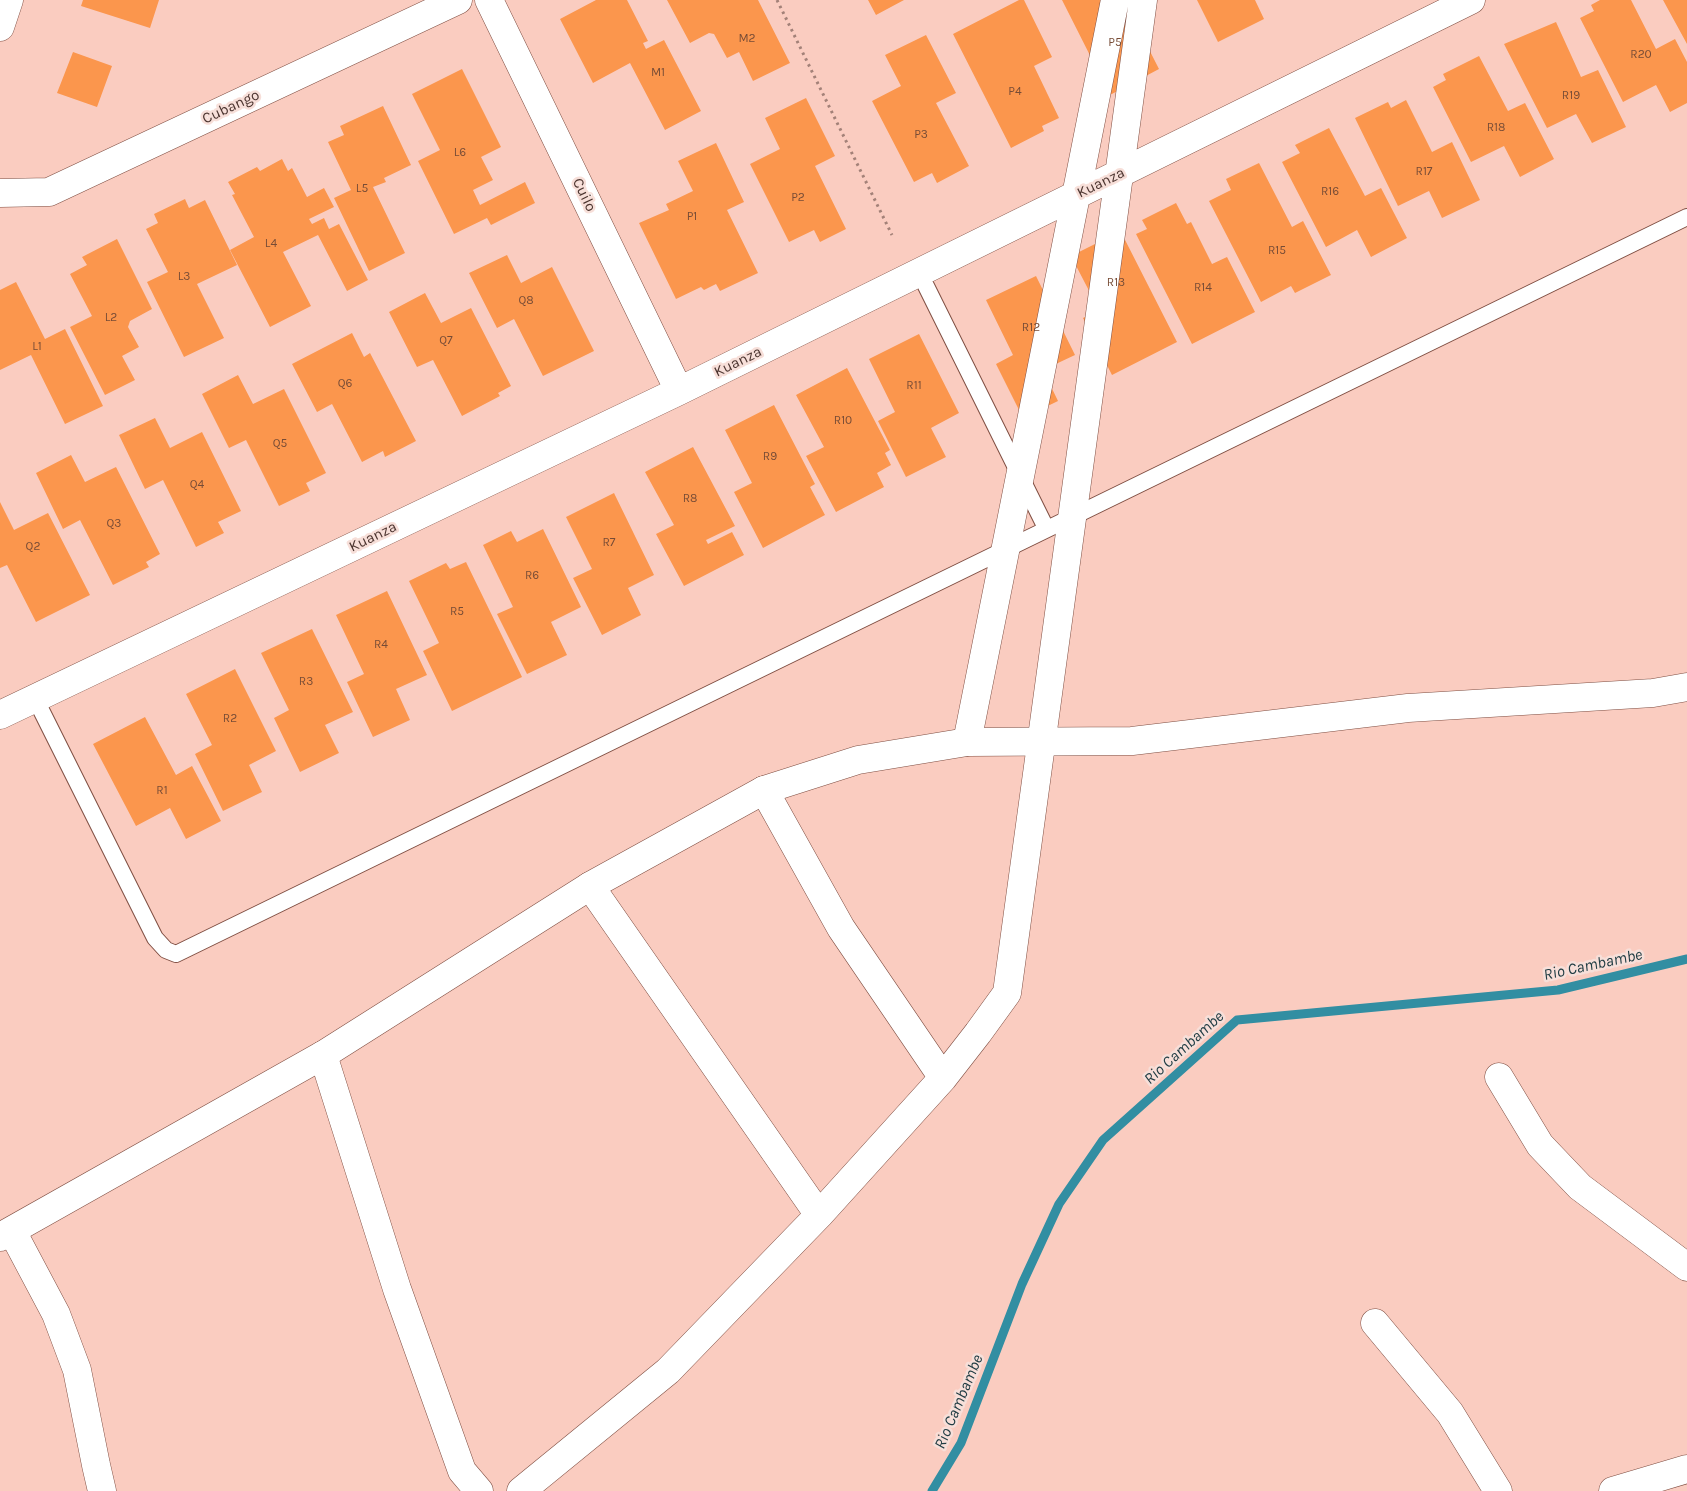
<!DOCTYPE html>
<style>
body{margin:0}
canvas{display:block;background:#faccc0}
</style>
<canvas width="1687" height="1491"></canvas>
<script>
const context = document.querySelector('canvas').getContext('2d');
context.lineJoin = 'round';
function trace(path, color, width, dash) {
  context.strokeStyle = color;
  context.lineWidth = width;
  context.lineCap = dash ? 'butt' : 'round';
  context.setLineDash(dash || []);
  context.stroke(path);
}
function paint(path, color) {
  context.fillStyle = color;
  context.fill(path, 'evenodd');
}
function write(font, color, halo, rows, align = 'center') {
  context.font = font + ' Karla,sans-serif';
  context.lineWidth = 5;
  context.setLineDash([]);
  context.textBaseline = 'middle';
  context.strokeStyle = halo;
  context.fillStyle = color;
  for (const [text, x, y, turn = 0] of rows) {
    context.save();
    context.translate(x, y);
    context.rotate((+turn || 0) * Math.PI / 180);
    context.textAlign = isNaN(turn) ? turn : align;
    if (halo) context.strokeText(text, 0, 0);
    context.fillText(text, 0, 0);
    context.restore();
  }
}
const stream = new Path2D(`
 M932,1491L961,1443L1022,1284L1059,1204L1103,1140L1237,1020L1558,990L1687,959`);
const building = new Path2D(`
 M83,0H159L150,28L81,6Z
 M596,0H627L648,41L643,43L646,49L664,40L701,111L665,130L630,63L593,83L560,19Z
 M667,0H758L790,63L753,81L739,52L727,58L714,34L709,33L690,43Z
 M868,0H904L876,15Z
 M1019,0H1024L1052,57L1034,66L1059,118L1042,126L1044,131L1011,148L953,34Z
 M1062,0H1148L1133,18L1159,69L1110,95Z
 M1197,0H1255L1264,19L1218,42Z
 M1600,0H1631L1656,49L1675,39L1687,62V103L1670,112L1656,85L1623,102L1580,18L1594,11L1591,5Z
 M1663,0H1687V44Z
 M1556,22L1581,77L1598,70L1626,127L1592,143L1576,114L1547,128L1504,44Z
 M926,35L956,93L936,103L969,166L937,183L932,173L914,182L872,101L901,86L885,55Z
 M73,52L112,66L97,107L57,93Z
 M1479,56L1508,111L1525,103L1554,159L1520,177L1504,146L1471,162L1433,87L1446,80L1443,74Z
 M462,69L501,147L481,157L493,180L473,190L480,205L525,182L535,203L491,225L487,218L454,234L418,161L440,150L412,94Z
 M806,98L835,156L815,166L846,229L820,242L814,230L789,242L750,164L780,149L765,118Z
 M1406,100L1432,152L1452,142L1480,200L1442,218L1429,191L1398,206L1355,118L1388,102L1391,108Z
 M383,106L411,165L384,178L386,182L373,187L405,253L369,271L334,198L351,190L328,142L344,135L340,126Z
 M1329,128L1365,196L1381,188L1407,238L1371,257L1357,230L1326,247L1282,162L1300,153L1295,145Z
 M716,143L744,202L727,210L758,273L720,291L716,284L704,290L701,287L676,299L639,223L669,210L666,204L693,191L678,161Z
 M282,159L288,171L292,168L307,197L324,188L334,207L309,219L312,224L324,218L329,229L339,224L368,280L347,291L318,235L283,252L311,306L270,327L230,250L254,237L232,195L235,194L228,182L257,167L260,171Z
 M1259,163L1292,227L1303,221L1331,275L1295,293L1291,286L1261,302L1209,201L1231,190L1226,179Z
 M185,199L189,208L205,200L237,265L197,284L224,338L184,357L147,282L168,272L146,229L158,223L154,214Z
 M1176,203L1187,224L1191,222L1212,264L1227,257L1255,312L1192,344L1136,234L1147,229L1142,220Z
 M1122,234L1177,342L1112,375L1083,318L1099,310L1071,256L1103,240Z
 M117,239L152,309L130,321L128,327L139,347L122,356L135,380L105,395L70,327L92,316L70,274L87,265L82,257Z
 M507,255L521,283L552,267L594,351L543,376L514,319L497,328L469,273Z
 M1036,276L1075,355L1043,370L1058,401L1023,418L996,364L1013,355L986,300Z
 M16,282L45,339L65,329L103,406L65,424L31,355L0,370V290Z
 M425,293L441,323L471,308L511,386L498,393L500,396L462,416L433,360L417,367L389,312Z
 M352,333L364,357L370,353L416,441L385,457L383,451L362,462L332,404L317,412L292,364Z
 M919,334L959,413L931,428L946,457L906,477L878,421L895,412L869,359Z
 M847,368L890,450L885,453L891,465L877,473L884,487L836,512L806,456L824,447L796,395Z
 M238,375L253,404L284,389L326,473L306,483L310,491L279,506L246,440L229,448L202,394Z
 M774,405L815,484L810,487L825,515L763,548L734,492L752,483L725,430Z
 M155,418L170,448L202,432L241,511L218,522L224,533L196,547L163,480L145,489L119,435Z
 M693,447L735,526L706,540L708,544L732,532L744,555L684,586L656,534L674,525L645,472Z
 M71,455L85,482L116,467L160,554L146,562L149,567L113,585L80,520L63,529L36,473Z
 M614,493L654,575L628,588L641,615L602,635L573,578L592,569L566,517Z
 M0,502L14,530L48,513L90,595L36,622L7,565L0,568Z
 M543,529L581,607L551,622L567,655L527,674L497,614L513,607L483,545L511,531L517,542Z
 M466,562L522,677L452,711L423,651L439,643L409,581L446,563L450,569Z
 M387,591L427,675L396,689L410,720L373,737L347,682L364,674L336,615Z
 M312,629L353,712L325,725L339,753L300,772L274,718L289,710L261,653Z
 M235,669L276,751L249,765L262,792L223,811L195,754L212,745L186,694Z
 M145,717L176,775L192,766L221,821L186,839L170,808L136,826L93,744Z`);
const path = new Path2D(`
 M777,0L892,235`);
const service = new Path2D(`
 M926,286L1046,528
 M35,698L155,938L166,950L176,954L1687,217`);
const minor = new Path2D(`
 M489,0L679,391
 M0,27L9,0
 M0,193L49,192L458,0
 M0,715L679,391L1471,0
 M967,742L1115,0
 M764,790L841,928L943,1078
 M590,886L819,1215
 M323,1055L397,1289L462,1471L479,1491
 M1499,1077L1540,1145L1580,1187L1687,1267
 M12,1231L56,1314L77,1370L96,1465L102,1491
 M1375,1323L1450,1413L1498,1491
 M521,1491L668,1371L819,1215L943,1078L978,1033L1007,993L1143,0
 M1613,1491L1687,1469`);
const tertiary = new Path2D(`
 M0,1237L323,1055L590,886L764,790L858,760L967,742L1132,741L1408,708L1653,693L1687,687`);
const numberNames = [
 ["M2",747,39],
 ["P5",1115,43],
 ["R20",1641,55],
 ["M1",658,73],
 ["P4",1015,92],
 ["R19",1571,96],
 ["R18",1496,128],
 ["P3",921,135],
 ["L6",460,153],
 ["R17",1424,172],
 ["L5",362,189],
 ["R16",1330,192],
 ["P2",798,198],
 ["P1",692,217],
 ["L4",271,244],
 ["R15",1277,251],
 ["L3",184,277],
 ["R13",1116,283],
 ["R14",1203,288],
 ["Q8",526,301],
 ["L2",111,318],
 ["R12",1031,328],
 ["Q7",446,341],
 ["L1",37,347],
 ["Q6",345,384],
 ["R11",914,386],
 ["R10",843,421],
 ["Q5",280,444],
 ["R9",770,457],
 ["Q4",197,485],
 ["R8",690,499],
 ["Q3",114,524],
 ["R7",609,543],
 ["Q2",33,547],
 ["R6",532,576],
 ["R5",457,612],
 ["R4",381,645],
 ["R3",306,682],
 ["R2",230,719],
 ["R1",162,791]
];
const streetNames = [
 ["Cubango",231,107,-25],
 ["Kuanza",1101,183,-26],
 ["Cuilo",584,195,64],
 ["Kuanza",738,362,-26],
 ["Kuanza",373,537,-26]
];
const waterNames = [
 ["Rio Cambambe",1593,965,-12],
 ["Rio Cambambe",1184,1048,-42],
 ["Rio Cambambe",959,1402,-67]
];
trace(stream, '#328ea2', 9);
paint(building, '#fb964d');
trace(service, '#7f4e42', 18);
trace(minor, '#7f4e42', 29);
trace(tertiary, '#7f4e42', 29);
trace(path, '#a38178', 3, [2.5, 4]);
trace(service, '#fff', 16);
trace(minor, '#fff', 28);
trace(tertiary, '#fff', 28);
write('12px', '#774c36', null, numberNames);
write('15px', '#4b342f', '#f7dfd9', streetNames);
write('italic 16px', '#213d44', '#f7dfd9', waterNames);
</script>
